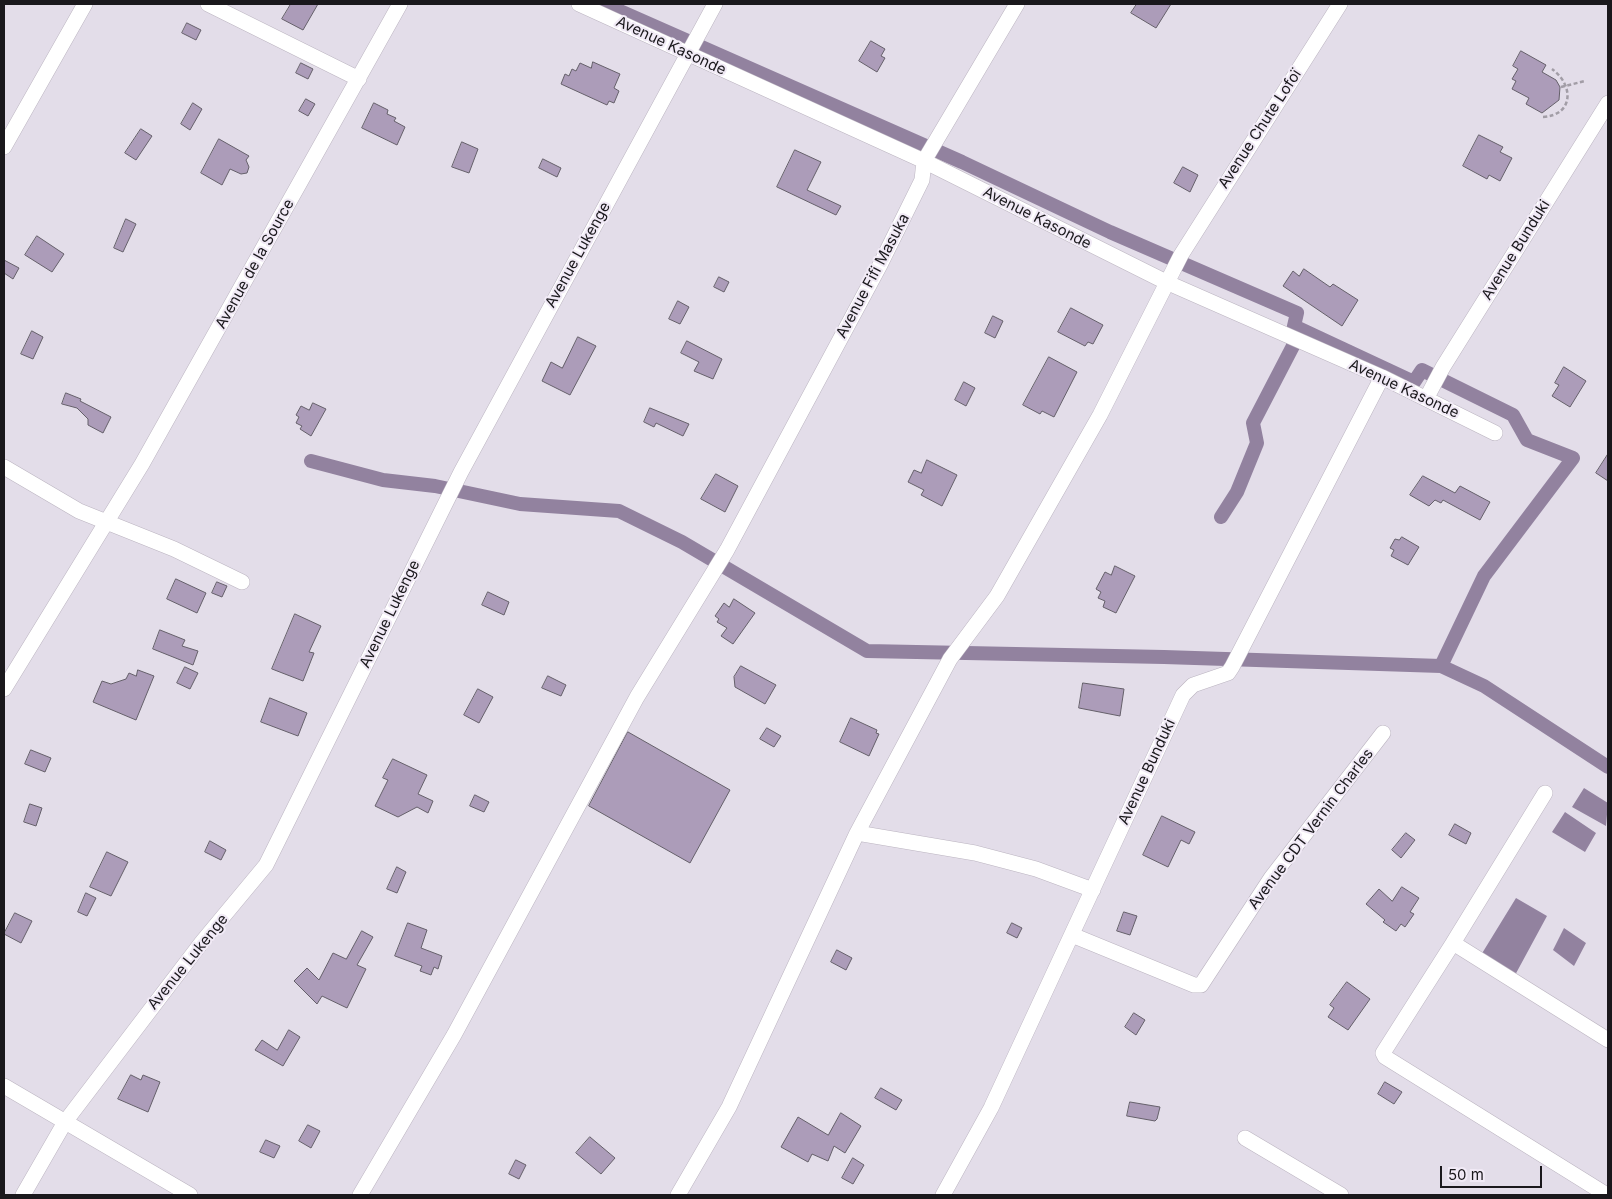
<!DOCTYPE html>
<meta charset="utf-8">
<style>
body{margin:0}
#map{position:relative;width:1612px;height:1199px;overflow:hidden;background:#e3dde9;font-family:Inter,sans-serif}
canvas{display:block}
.frame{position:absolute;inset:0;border:5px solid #1a181c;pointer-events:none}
.scale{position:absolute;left:1440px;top:1166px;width:102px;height:22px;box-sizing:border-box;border:2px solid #1a181c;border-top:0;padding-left:6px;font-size:15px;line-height:18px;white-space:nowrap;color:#1a181c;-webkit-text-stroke:4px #f1eaf6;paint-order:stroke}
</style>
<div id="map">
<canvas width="1612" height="1199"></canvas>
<div class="frame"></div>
<div class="scale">50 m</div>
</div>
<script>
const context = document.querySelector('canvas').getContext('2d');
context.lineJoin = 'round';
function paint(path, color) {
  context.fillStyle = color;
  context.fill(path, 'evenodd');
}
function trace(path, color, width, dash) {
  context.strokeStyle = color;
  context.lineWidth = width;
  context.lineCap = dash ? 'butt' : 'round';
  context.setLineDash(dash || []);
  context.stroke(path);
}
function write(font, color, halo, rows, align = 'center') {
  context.font = font + ' Inter,sans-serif';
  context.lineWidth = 4;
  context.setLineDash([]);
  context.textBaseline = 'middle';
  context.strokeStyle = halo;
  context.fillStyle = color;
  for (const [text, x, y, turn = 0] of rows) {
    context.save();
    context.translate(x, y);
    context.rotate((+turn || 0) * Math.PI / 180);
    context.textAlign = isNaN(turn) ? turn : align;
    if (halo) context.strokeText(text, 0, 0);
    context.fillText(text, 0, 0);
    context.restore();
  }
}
const water = new Path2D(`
 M1584,788L1608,803L1606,826L1572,807Z
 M1565,812L1596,833L1585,852L1552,832Z
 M1516,898L1547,916L1514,977L1481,955Z
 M1564,928L1586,943L1574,966L1553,950Z`);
const canal = new Path2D(`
 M604,4L962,162L1110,232L1297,313L1294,326L1414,382L1422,370L1513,415L1527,440L1573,458L1484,576L1441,666
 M311,461L383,480L435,486L520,504L619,511L682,542L867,651L1164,657L1441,666L1484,686L1608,767
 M1221,517L1237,492L1257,443L1253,423L1293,346L1294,329`);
const building = new Path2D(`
 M291,4H318L303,30L282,19Z
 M1137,4H1171L1156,28L1131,13Z
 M187,23L201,30L196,40L182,33Z
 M871,41L885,49L881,56L885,58L877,72L859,61Z
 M1521,51L1546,65L1542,72L1556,80L1560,87L1559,100L1542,113L1526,104L1529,98L1512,89L1516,81L1512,79L1518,69L1513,66Z
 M593,62L620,74L614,88L619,91L614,103L609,101L607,105L561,84L565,74L569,76L572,69L576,71L580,63L591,68Z
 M301,63L313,69L308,79L296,73Z
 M306,99L315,104L308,116L299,111Z
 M193,103L202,109L190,130L181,124Z
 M374,103L388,110L387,114L396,118L394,121L405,127L397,145L362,128Z
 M141,129L152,136L136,160L125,153Z
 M1479,135L1503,147L1500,152L1512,158L1500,181L1489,175L1487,179L1463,166Z
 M219,139L249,156L246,160L249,167L247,173L241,174L230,169L222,185L201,173Z
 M462,142L478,149L469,173L452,167Z
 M795,150L821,162L807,190L841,206L836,215L777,187Z
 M543,159L561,168L557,177L539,168Z
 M1183,167L1198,175L1190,192L1174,183Z
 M126,219L136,224L123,252L114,248Z
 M37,236L64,254L52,272L25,255Z
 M4,260L19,268L13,279L4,273Z
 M1304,269L1330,287L1333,284L1358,300L1342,326L1283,286L1293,271L1299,276Z
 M719,277L729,282L724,292L714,287Z
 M678,301L689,307L680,324L669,319Z
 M1071,308L1103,325L1093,344L1088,342L1085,346L1058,332Z
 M993,316L1003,321L995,338L985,333Z
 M32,331L43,337L33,359L21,354Z
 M578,337L596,346L570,395L542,381L551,362L562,368Z
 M687,341L722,359L713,379L694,371L699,362L681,353Z
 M1049,357L1077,372L1054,417L1042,411L1040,414L1023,405Z
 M1564,367L1586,381L1570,407L1552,396L1559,385L1555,383Z
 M964,382L975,388L966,406L955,400Z
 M66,393L81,399L80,401L111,417L103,433L88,425V419L77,408L62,404Z
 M313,403L326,409L311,436L300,429L302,426L296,423L299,417L296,415L301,406L309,410Z
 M650,408L689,424L683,436L656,423L654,427L644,422Z
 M1608,454V481L1596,473Z
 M927,460L957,475L942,506L921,495L924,490L908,482L914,470L921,473Z
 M716,474L738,486L725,512L701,499Z
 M1423,476L1455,493L1460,486L1490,502L1480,520L1443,500L1441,503L1435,500L1429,506L1410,495Z
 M1402,537L1419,547L1408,565L1391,556L1394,550L1390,548L1395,539L1399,540Z
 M1115,566L1135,576L1116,613L1103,607L1105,601L1098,598L1101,592L1096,589L1105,572L1111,575Z
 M176,579L206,593L197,613L167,599Z
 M217,582L227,586L222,597L212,593Z
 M488,592L509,602L504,615L482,605Z
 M734,599L755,613L733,644L721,636L727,628L717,622L719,619L715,616L724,603L729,607Z
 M295,614L321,626L309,652L314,653L303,681L272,669Z
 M160,630L185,640L182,646L198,651L193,665L153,649Z
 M741,666L776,685L765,704L735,687L734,677Z
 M185,667L198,673L190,689L177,683Z
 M138,670L154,676L136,720L93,702L102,681L111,684L126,679L129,673L136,676Z
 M548,676L566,685L561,696L542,688Z
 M1083,683L1124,689L1120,716L1079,708Z
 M478,689L493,697L479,723L464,715Z
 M270,698L307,713L298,736L261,722Z
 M851,718L877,730L876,733L879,734L869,756L840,742Z
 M767,728L781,736L774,747L760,739Z
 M628,732L730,790L690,863L589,806Z
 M31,750L51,758L45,772L25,764Z
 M393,759L427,775L418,794L433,801L428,813L417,807L398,817L375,806L388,780L383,778Z
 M475,795L489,802L484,812L470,806Z
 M30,804L42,808L36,826L24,822Z
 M1162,816L1195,832L1189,844L1181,840L1168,867L1143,855Z
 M1455,824L1471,833L1466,844L1449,835Z
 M1406,833L1415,840L1401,858L1392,850Z
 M210,841L226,850L221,860L205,852Z
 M107,852L128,862L111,896L90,887Z
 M397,867L406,872L397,893L387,889Z
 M1402,887L1419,898L1410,912L1414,914L1405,927L1401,924L1396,931L1383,922L1385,920L1366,904L1379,889L1392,901Z
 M86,893L96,898L87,916L78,912Z
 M1124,912L1137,916L1130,935L1117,931Z
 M15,913L32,921L21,943L4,934Z
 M408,923L427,930L421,948L442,956L438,969L434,967L431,975L420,971L422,966L395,956Z
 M1012,923L1022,928L1017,938L1007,933Z
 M362,931L373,937L357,965L366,969L347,1008L322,996L317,1004L294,981L307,968L319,980L333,953L346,959Z
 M837,950L852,958L846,970L831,962Z
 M1347,982L1370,999L1348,1030L1328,1017L1334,1008L1330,1005Z
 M1134,1013L1145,1020L1136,1035L1125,1027Z
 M289,1030L300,1037L283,1066L255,1050L262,1040L277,1050Z
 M131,1075L141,1080L143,1075L160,1082L148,1112L118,1099Z
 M1385,1082L1402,1092L1394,1104L1378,1094Z
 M881,1088L902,1100L896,1110L875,1098Z
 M1130,1102L1160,1107L1157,1119L1155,1121L1127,1116Z
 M841,1113L861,1126L845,1153L834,1146L828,1161L812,1154L808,1162L781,1147L798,1117L828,1135Z
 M308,1125L320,1131L311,1148L299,1141Z
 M590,1137L615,1158L601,1174L576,1153Z
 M266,1140L280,1146L274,1158L260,1152Z
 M853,1158L864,1165L853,1184L842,1178Z
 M516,1160L526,1165L519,1179L509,1174Z`);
const path = new Path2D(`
 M1561,87L1585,81
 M1543,117C1574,115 1574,85 1552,69`);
const minor = new Path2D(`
 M208,4L359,79
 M579,4L924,161L1166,282L1382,377L1495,433
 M4,147L85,4
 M1426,399L1443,367L1608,103
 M4,467L79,511L174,549L242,582
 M4,689L142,464L400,4
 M857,833L975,853L1036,869L1093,890
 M1072,935L1194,985H1201L1271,878L1383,733
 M1453,943L1545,793
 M4,1086L190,1195
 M1245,1138L1341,1195
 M23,1195L65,1122L202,942L266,865L461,472L715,4
 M360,1195L454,1035L637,697L727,550L880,265L922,180L924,161L1017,4
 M678,1195L729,1107L857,833L950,659L997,596L1100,415L1181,255L1340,4
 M943,1195L991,1108L1183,695L1193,685L1228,673L1232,667L1382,377
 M1607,1195L1385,1057L1383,1053L1453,943L1608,1040`);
const streetNames = [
 ["Avenue Kasonde",671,46,25],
 ["Avenue Chute Lofoï",1260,129,-57],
 ["Avenue Kasonde",1037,218,27],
 ["Avenue Bunduki",1516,250,-58],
 ["Avenue Lukenge",578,255,-61],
 ["Avenue de la Source",255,264,-61],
 ["Avenue Fifi Masuka",873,276,-62],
 ["Avenue Kasonde",1404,389,25],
 ["Avenue Lukenge",390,614,-64],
 ["Avenue Bunduki",1147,772,-65],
 ["Avenue CDT Vernin Charles",1311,829,-53],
 ["Avenue Lukenge",188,962,-51]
];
paint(water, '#92829f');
trace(canal, '#92829f', 14);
paint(building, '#ac9cb9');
trace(building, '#65606a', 1);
trace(minor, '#bbb4c0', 16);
trace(path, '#a29da6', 2.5, [4, 2.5]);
trace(minor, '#fff', 15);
write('15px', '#1a181c', '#f1eaf6', streetNames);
</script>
